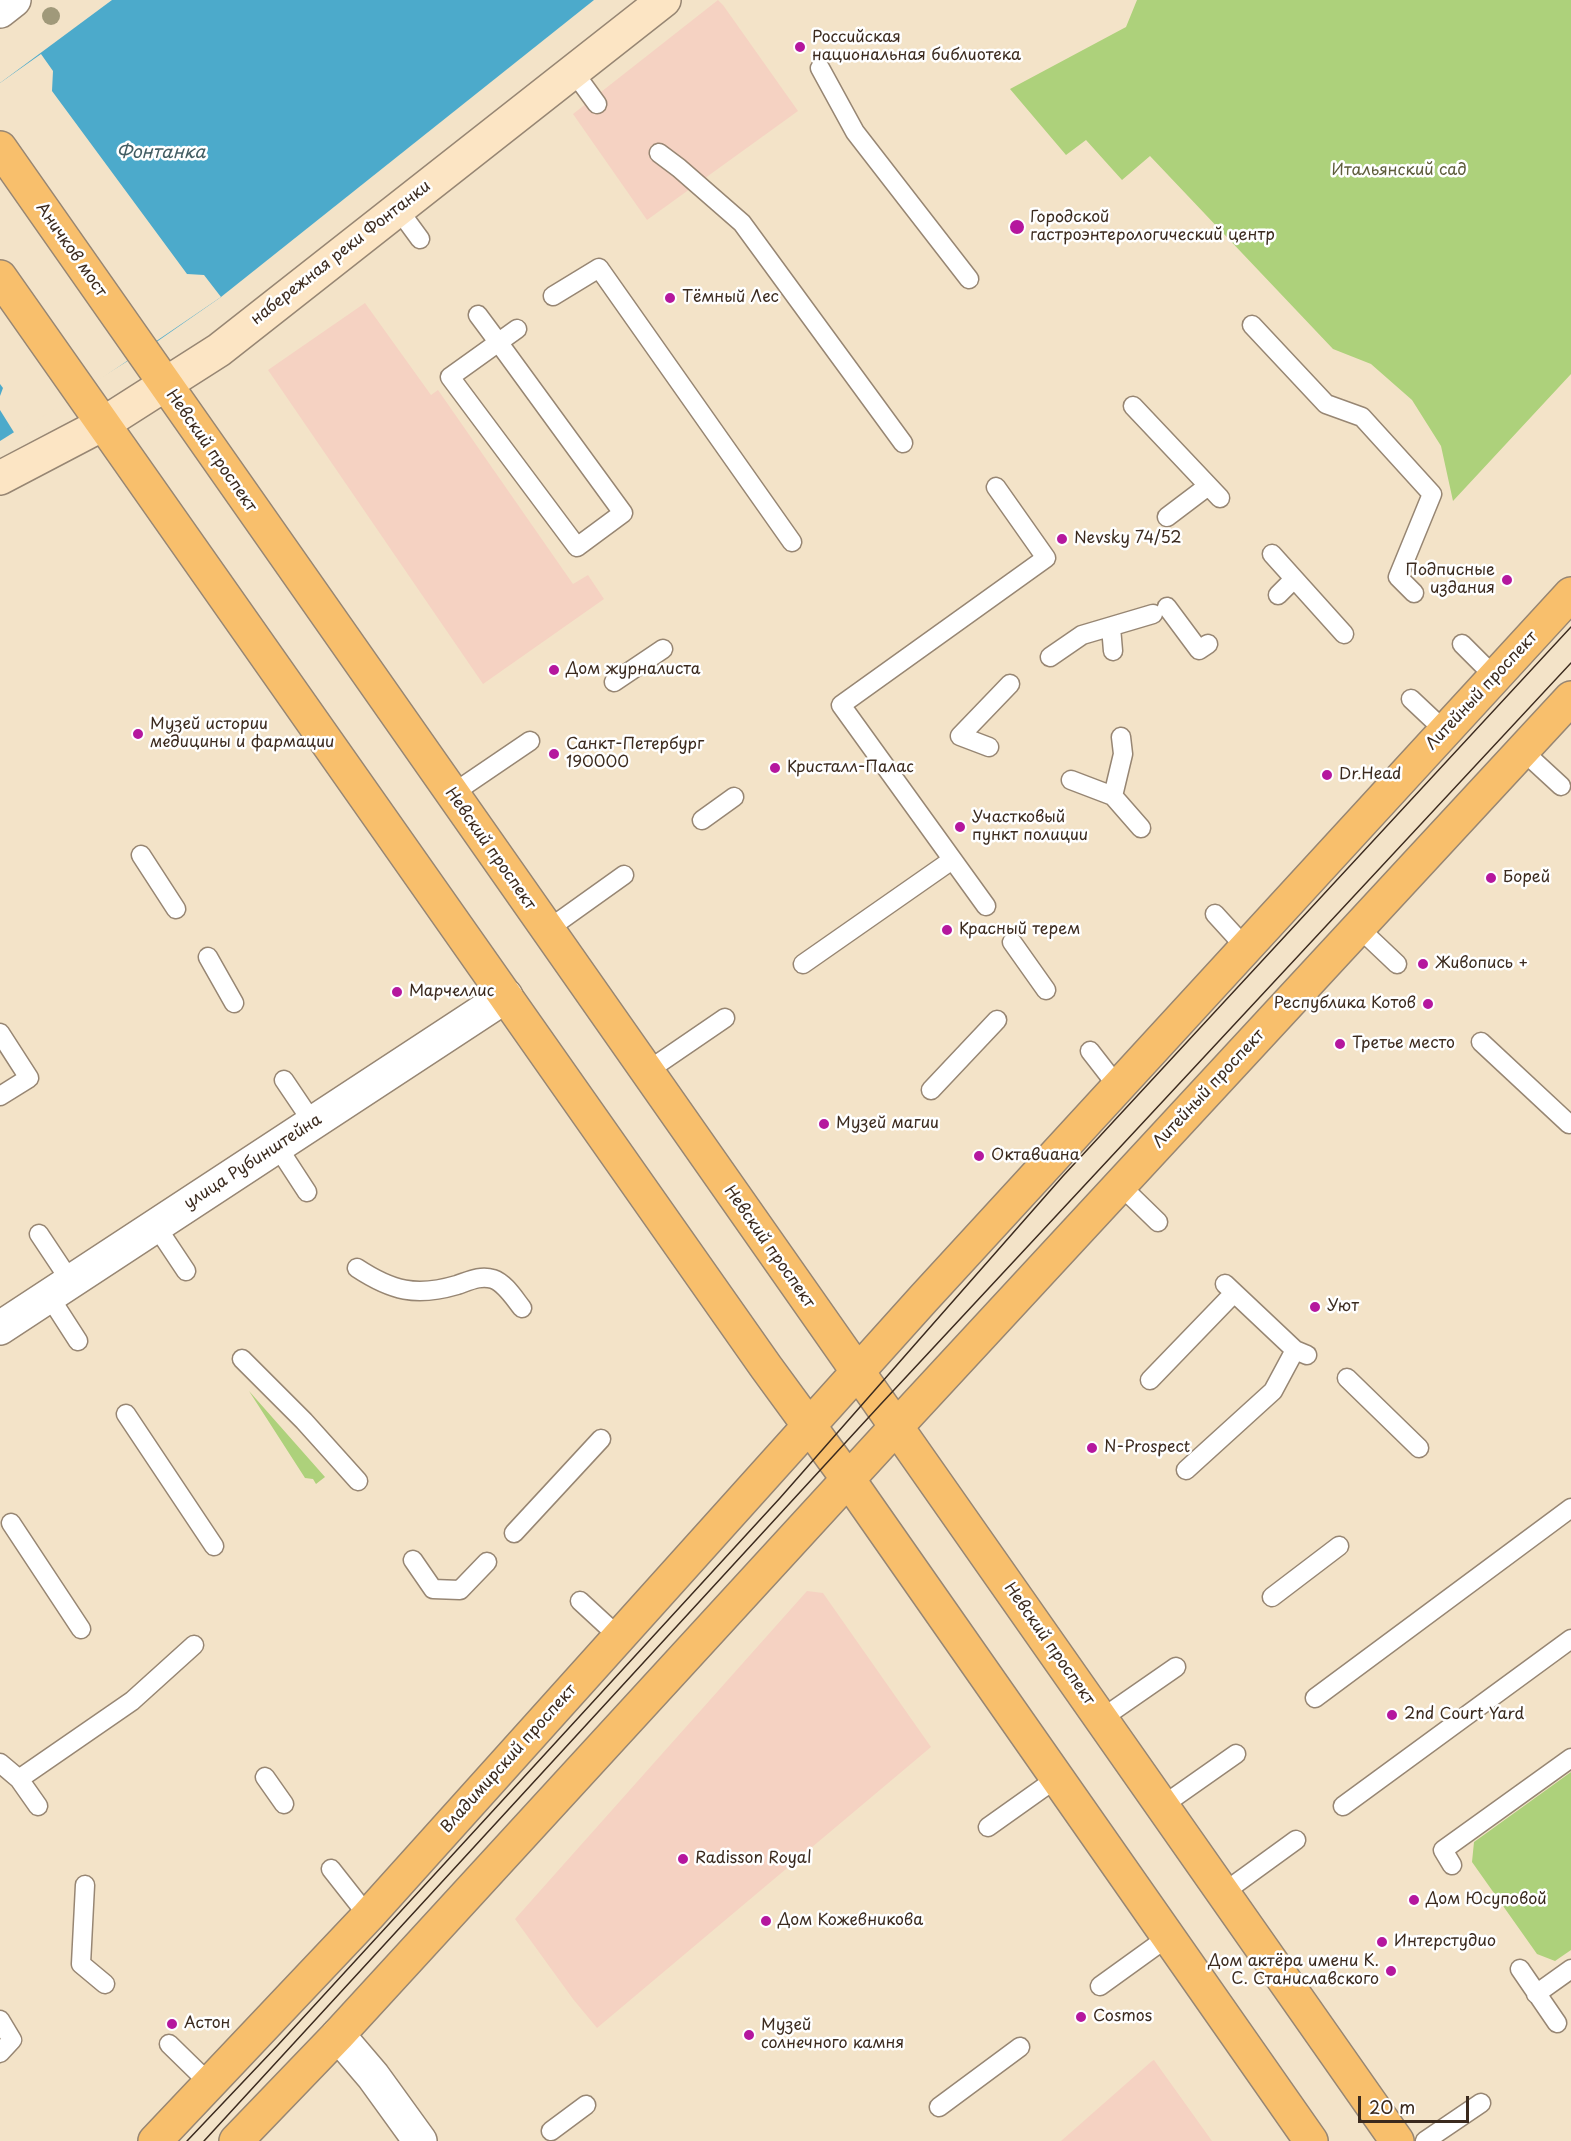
<!DOCTYPE html>
<meta charset="utf-8">
<style>
body{margin:0}
#map{position:relative;width:1571px;height:2141px;overflow:hidden;background:#f3e3c8;font-family:"Playpen Sans",sans-serif}
canvas{display:block}
.scale{position:absolute;left:1358px;top:2096px;width:111px;height:27px;box-sizing:border-box;border:3px solid #3b2a1e;border-top:0;padding-left:8px;font-size:18px;line-height:21px;white-space:nowrap;color:#3b2a1e;-webkit-text-stroke:4px #fff;paint-order:stroke}
</style>
<div id="map">
<canvas width="1571" height="2141"></canvas>
<div class="scale">20 m</div>
</div>
<script>
const context = document.querySelector('canvas').getContext('2d');
context.lineJoin = 'round';
function paint(path, color) {
  context.fillStyle = color;
  context.fill(path, 'evenodd');
}
function trace(path, color, width, dash) {
  context.strokeStyle = color;
  context.lineWidth = width;
  context.lineCap = dash ? 'butt' : 'round';
  context.setLineDash(dash || []);
  context.stroke(path);
}
function write(font, color, halo, rows, align = 'center') {
  context.font = font + ' "Playpen Sans",sans-serif';
  context.lineWidth = 5;
  context.setLineDash([]);
  context.textBaseline = 'middle';
  context.strokeStyle = halo;
  context.fillStyle = color;
  for (const [text, x, y, turn = 0] of rows) {
    context.save();
    context.translate(x, y);
    context.rotate((+turn || 0) * Math.PI / 180);
    context.textAlign = isNaN(turn) ? turn : align;
    if (halo) context.strokeText(text, 0, 0);
    context.fillText(text, 0, 0);
    context.restore();
  }
}
const built = new Path2D(`
 M718,0L723,5L798,111L647,220L573,114Z
 M365,303L431,395L438,390L573,584L588,575L604,599L483,684L268,370Z
 M807,1591L823,1593L931,1747L597,2028L573,1999L515,1919Z
 M1154,2060L1212,2141H1061L1152,2061Z`);
const green = new Path2D(`
 M1137,0H1571V374L1453,501L1441,446L1412,400L1371,364L1333,349L1150,156L1122,180L1086,140L1066,155L1010,89L1126,27Z
 M249,1391L325,1477L316,1484L313,1479L305,1478Z
 M1571,1772V1950L1555,1961L1537,1954L1472,1862L1474,1842Z`);
const water = new Path2D(`
 M112,0H594L221,297L142,352L0,441V83Z`);
const pier = new Path2D(`
 M41,54L53,71L52,91L187,274L204,275L221,297L80,393L15,434L0,410V396L3,388L0,384V83Z`);
const service = new Path2D(`
 M820,68L855,132L969,279
 M573,71L597,104
 M659,153L679,168L742,223L903,443
 M398,209L420,239
 M553,296L599,268L792,542
 M478,315L507,354L623,513L577,547L450,377L517,329
 M1252,325L1326,404L1362,417L1432,494L1398,577L1414,593
 M1133,406L1220,498
 M1167,517L1208,486
 M1272,554L1344,634
 M1278,595L1294,579
 M1167,607L1199,650L1208,644
 M1111,627L1113,651
 M1462,644L1495,677
 M1050,657L1082,635L1153,614
 M614,682L663,649
 M1411,699L1445,731
 M989,747L960,736L1010,684
 M1523,751L1561,786
 M1071,780L1113,796L1141,828
 M452,794L530,741
 M1113,796L1123,754L1121,737
 M702,820L734,797
 M141,855L176,909
 M986,906L841,705L1046,558L996,487
 M1215,914L1246,948
 M1359,928L1397,964
 M547,930L624,875
 M1012,942L1046,990
 M208,957L234,1003
 M803,964L952,860
 M0,1033L29,1078L0,1096
 M1481,1042L1569,1124
 M1090,1051L1118,1087
 M646,1072L725,1018
 M284,1080L313,1123
 M931,1090L997,1020
 M277,1146L307,1192
 M1120,1185L1158,1222
 M156,1226L186,1271
 M39,1234L71,1282
 M357,1268C392,1291 416,1297 457,1285C469,1281 480,1275 493,1279C505,1283 514,1298 522,1308
 M1225,1284L1295,1350L1307,1355
 M49,1296L78,1341
 M242,1359L304,1421L358,1481
 M1347,1378L1419,1448
 M1150,1380L1234,1293
 M126,1414L214,1546
 M1186,1470L1273,1391L1295,1350
 M11,1523L81,1629
 M514,1533L601,1439
 M413,1560L433,1589L460,1590L487,1562
 M1272,1597L1339,1546
 M580,1601L619,1637
 M1315,1698L1571,1508
 M1101,1719L1176,1667
 M0,1763L19,1779L38,1806
 M265,1777L284,1804
 M19,1779L132,1701L194,1645
 M1162,1806L1236,1754
 M1343,1806L1571,1639
 M988,1827L1057,1778
 M1452,1865L1443,1850L1571,1758
 M331,1869L368,1916
 M85,1885L81,1964L105,1984
 M1223,1893L1296,1840
 M1520,1969L1557,2023
 M1100,1986L1168,1937
 M1536,1994L1571,1969
 M0,2020L12,2040L0,2053
 M169,2044L210,2084
 M939,2107L1020,2047
 M551,2131L586,2105
 M1425,2141L1481,2103`);
const minor = new Path2D(`
 M0,1328L506,996
 M338,2035L373,2076L420,2141`);
const tertiary = new Path2D(`
 M0,11L14,0`);
const secondary = new Path2D(`
 M0,478L103,424L219,350L664,0`);
const primary = new Path2D(`
 M0,148L1397,2141
 M0,277L766,1367L848,1479L1311,2141
 M155,2141L368,1916L924,1298L1571,594
 M236,2141L338,2035L896,1427L1571,698`);
const tram = new Path2D(`
 M187,2141L278,2045L780,1498L1063,1176L1571,627
 M204,2141L880,1405L1571,663`);
const trees = [
 [51,16]
];
const markers = [
 [800,47,6,"#b5179e"],
 [1017,227,8,"#b5179e"],
 [670,298,6,"#b5179e"],
 [1062,539,6,"#b5179e"],
 [1507,580,6,"#b5179e"],
 [554,670,6,"#b5179e"],
 [138,734,6,"#b5179e"],
 [554,754,6,"#b5179e"],
 [775,768,6,"#b5179e"],
 [1327,775,6,"#b5179e"],
 [960,827,6,"#b5179e"],
 [1491,878,6,"#b5179e"],
 [947,930,6,"#b5179e"],
 [1423,964,6,"#b5179e"],
 [397,992,6,"#b5179e"],
 [1428,1004,6,"#b5179e"],
 [1340,1044,6,"#b5179e"],
 [824,1124,6,"#b5179e"],
 [979,1156,6,"#b5179e"],
 [1315,1307,6,"#b5179e"],
 [1092,1448,6,"#b5179e"],
 [1392,1715,6,"#b5179e"],
 [683,1859,6,"#b5179e"],
 [1414,1900,6,"#b5179e"],
 [766,1921,6,"#b5179e"],
 [1382,1942,6,"#b5179e"],
 [1391,1971,6,"#b5179e"],
 [1081,2017,6,"#b5179e"],
 [172,2024,6,"#b5179e"],
 [749,2035,6,"#b5179e"]
];
const poiNames = [
 ["Российская",812,38],
 ["национальная библиотека",812,56],
 ["Городской",1030,218],
 ["гастроэнтерологический центр",1030,236],
 ["Тёмный Лес",682,298],
 ["Nevsky 74/52",1074,539],
 ["Подписные",1495,571,"right"],
 ["издания",1495,589,"right"],
 ["Дом журналиста",566,670],
 ["Музей истории",150,725],
 ["медицины и фармации",150,743],
 ["Санкт-Петербург",566,745],
 ["190000",566,763],
 ["Кристалл-Палас",787,768],
 ["Dr.Head",1339,775],
 ["Участковый",972,818],
 ["пункт полиции",972,836],
 ["Борей",1503,878],
 ["Красный терем",959,930],
 ["Живопись +",1435,964],
 ["Марчеллис",409,992],
 ["Республика Котов",1416,1004,"right"],
 ["Третье место",1352,1044],
 ["Музей магии",836,1124],
 ["Октавиана",991,1156],
 ["Уют",1327,1307],
 ["N-Prospect",1104,1448],
 ["2nd Court Yard",1404,1715],
 ["Radisson Royal",695,1859],
 ["Дом Юсуповой",1426,1900],
 ["Дом Кожевникова",778,1921],
 ["Интерстудио",1394,1942],
 ["Дом актёра имени К.",1379,1962,"right"],
 ["С. Станиславского",1379,1980,"right"],
 ["Cosmos",1093,2017],
 ["Астон",184,2024],
 ["Музей",761,2026],
 ["солнечного камня",761,2044]
];
const parkNames = [
 ["Итальянский сад",1399,171]
];
const streetNames = [
 ["Аничков мост",71,250,55],
 ["набережная реки Фонтанки",341,253,-38],
 ["Невский проспект",211,451,55],
 ["Литейный проспект",1482,691,-47],
 ["Невский проспект",490,849,55],
 ["Литейный проспект",1209,1089,-47],
 ["улица Рубинштейна",253,1162,-33],
 ["Невский проспект",769,1247,55],
 ["Невский проспект",1049,1644,55],
 ["Владимирский проспект",509,1759,-48]
];
const waterNames = [
 ["Фонтанка",161,153]
];
paint(built, '#f5d2c2');
paint(green, '#add17b');
paint(water, '#4caacb');
paint(pier, '#f3e3c8');
trace(service, '#978673', 21);
trace(minor, '#978673', 36);
trace(tertiary, '#978673', 36);
trace(secondary, '#978673', 36);
trace(primary, '#978673', 36);
trace(service, '#fff', 18);
trace(minor, '#fff', 33);
trace(tertiary, '#fff', 33);
trace(secondary, '#fce5c4', 33);
trace(primary, '#f8bf6c', 33);
trace(tram, '#3b2a1e', 1.5);
context.fillStyle = '#a0997a';
for (const [x, y] of trees) {
  context.beginPath();
  context.arc(x, y, 9, 0, 2 * Math.PI);
  context.fill();
}
for (const [x, y, r, color] of markers) {
  const dot = new Path2D();
  dot.arc(x, y, r, 0, 2 * Math.PI);
  context.fillStyle = color;
  context.fill(dot);
  trace(dot, '#fff', 2);
}
write('16px', '#3b2a1e', '#fff', poiNames, 'left');
write('16px', '#5d5c3a', '#fff', parkNames);
write('16px', '#3b2a1e', '#fff', streetNames);
write('italic 18px', '#425d63', '#fff', waterNames);
</script>
